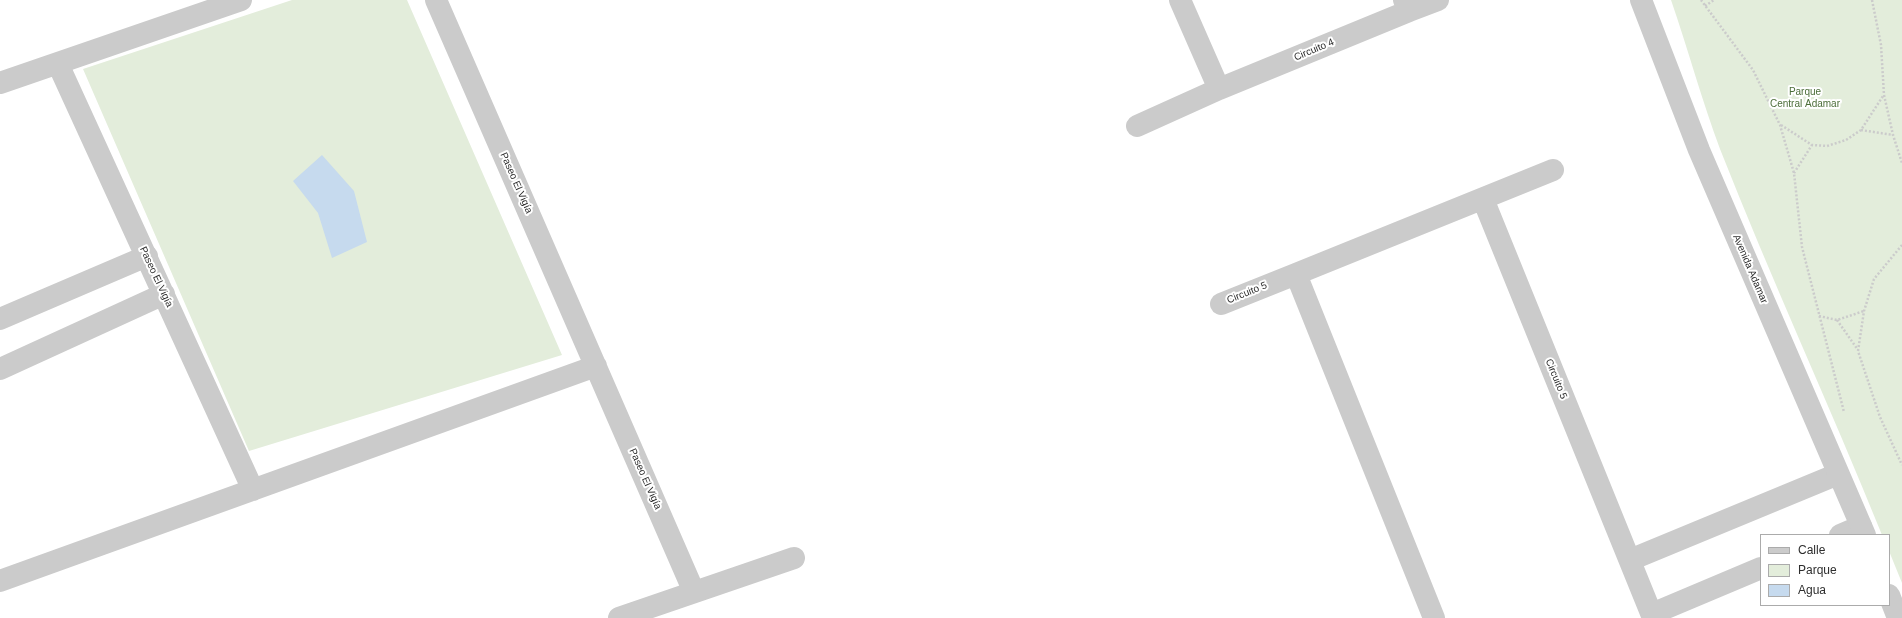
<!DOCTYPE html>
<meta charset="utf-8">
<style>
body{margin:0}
#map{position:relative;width:1902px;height:618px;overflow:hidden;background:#fff;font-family:Helvetica,sans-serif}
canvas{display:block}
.legend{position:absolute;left:1760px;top:534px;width:130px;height:72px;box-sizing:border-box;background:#fff;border:1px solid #ababab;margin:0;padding:5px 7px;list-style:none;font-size:12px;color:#2e2e2e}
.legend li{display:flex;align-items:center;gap:8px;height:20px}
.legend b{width:20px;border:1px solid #ababab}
</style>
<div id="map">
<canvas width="1902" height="618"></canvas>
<ul class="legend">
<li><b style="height:5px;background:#cbcbcb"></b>Calle</li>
<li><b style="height:11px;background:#e3eddb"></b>Parque</li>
<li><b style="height:11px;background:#c6daee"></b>Agua</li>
</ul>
</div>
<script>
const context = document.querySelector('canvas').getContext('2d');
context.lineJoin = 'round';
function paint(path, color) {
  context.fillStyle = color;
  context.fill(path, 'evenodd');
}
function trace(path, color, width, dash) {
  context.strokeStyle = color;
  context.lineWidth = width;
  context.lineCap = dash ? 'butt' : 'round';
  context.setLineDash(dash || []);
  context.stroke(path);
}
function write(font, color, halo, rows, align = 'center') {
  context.font = font + ' Helvetica,sans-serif';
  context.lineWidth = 4;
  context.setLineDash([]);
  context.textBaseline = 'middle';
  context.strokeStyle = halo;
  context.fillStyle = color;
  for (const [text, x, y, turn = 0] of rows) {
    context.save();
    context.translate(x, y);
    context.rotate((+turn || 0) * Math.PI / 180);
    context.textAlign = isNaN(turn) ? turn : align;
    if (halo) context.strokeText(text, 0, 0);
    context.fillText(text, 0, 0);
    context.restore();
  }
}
const green = new Path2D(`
 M292,0H407L562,355L249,451L83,69Z
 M1671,0H1902V583L1889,551V535H1882C1830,406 1771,279 1720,149C1702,101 1688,49 1671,0Z`);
const water = new Path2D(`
 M322,155L354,191L367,242L332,258L318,213L293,181Z`);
const path = new Path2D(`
 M1701,0L1753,70L1780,125L1794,173L1802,247L1844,412
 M1872,0L1881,45L1884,95L1893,135L1902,163
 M1705,6L1714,0
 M1781,125L1812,145L1827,146L1846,140L1861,130L1883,96
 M1861,130L1893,135
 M1794,173L1812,145
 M1902,245L1874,279L1864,311L1858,351L1880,417L1902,465
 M1819,316L1837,320L1864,311
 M1837,320L1858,350`);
const minor = new Path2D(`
 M436,0L694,592
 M1180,0L1219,89
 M1409,11L1438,0
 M58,64L253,490
 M0,83L241,0
 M1137,126L1219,89L1409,11L1404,0
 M1483,199L1653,618
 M1296,274L1553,170
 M1221,304L1296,274L1434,618
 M0,319L147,256
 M0,369L164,294
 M1840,535L1861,526
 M1630,560L1838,474
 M0,581L596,366
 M1652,614L1761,568
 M619,618L794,558`);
const tertiary = new Path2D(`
 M1641,0L1699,150L1865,535
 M1889,595L1898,618`);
const streetNames = [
 ["Circuito 4",1314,50,-23],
 ["Paseo El Vigía",516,183,66],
 ["Avenida Adamar",1750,269,67],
 ["Paseo El Vigía",156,277,65],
 ["Circuito 5",1247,293,-22],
 ["Circuito 5",1556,379,68],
 ["Paseo El Vigía",645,479,66]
];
const parkNames = [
 ["Parque",1805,92],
 ["Central Adamar",1805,104]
];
paint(green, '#e3eddb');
paint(water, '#c6daee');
trace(path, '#cbcbcb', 2.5, [2, 2]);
trace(minor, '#cbcbcb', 22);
trace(tertiary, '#cbcbcb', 22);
write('10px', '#2e2e2e', '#fff', streetNames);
write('10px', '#4b6d39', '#fff', parkNames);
</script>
